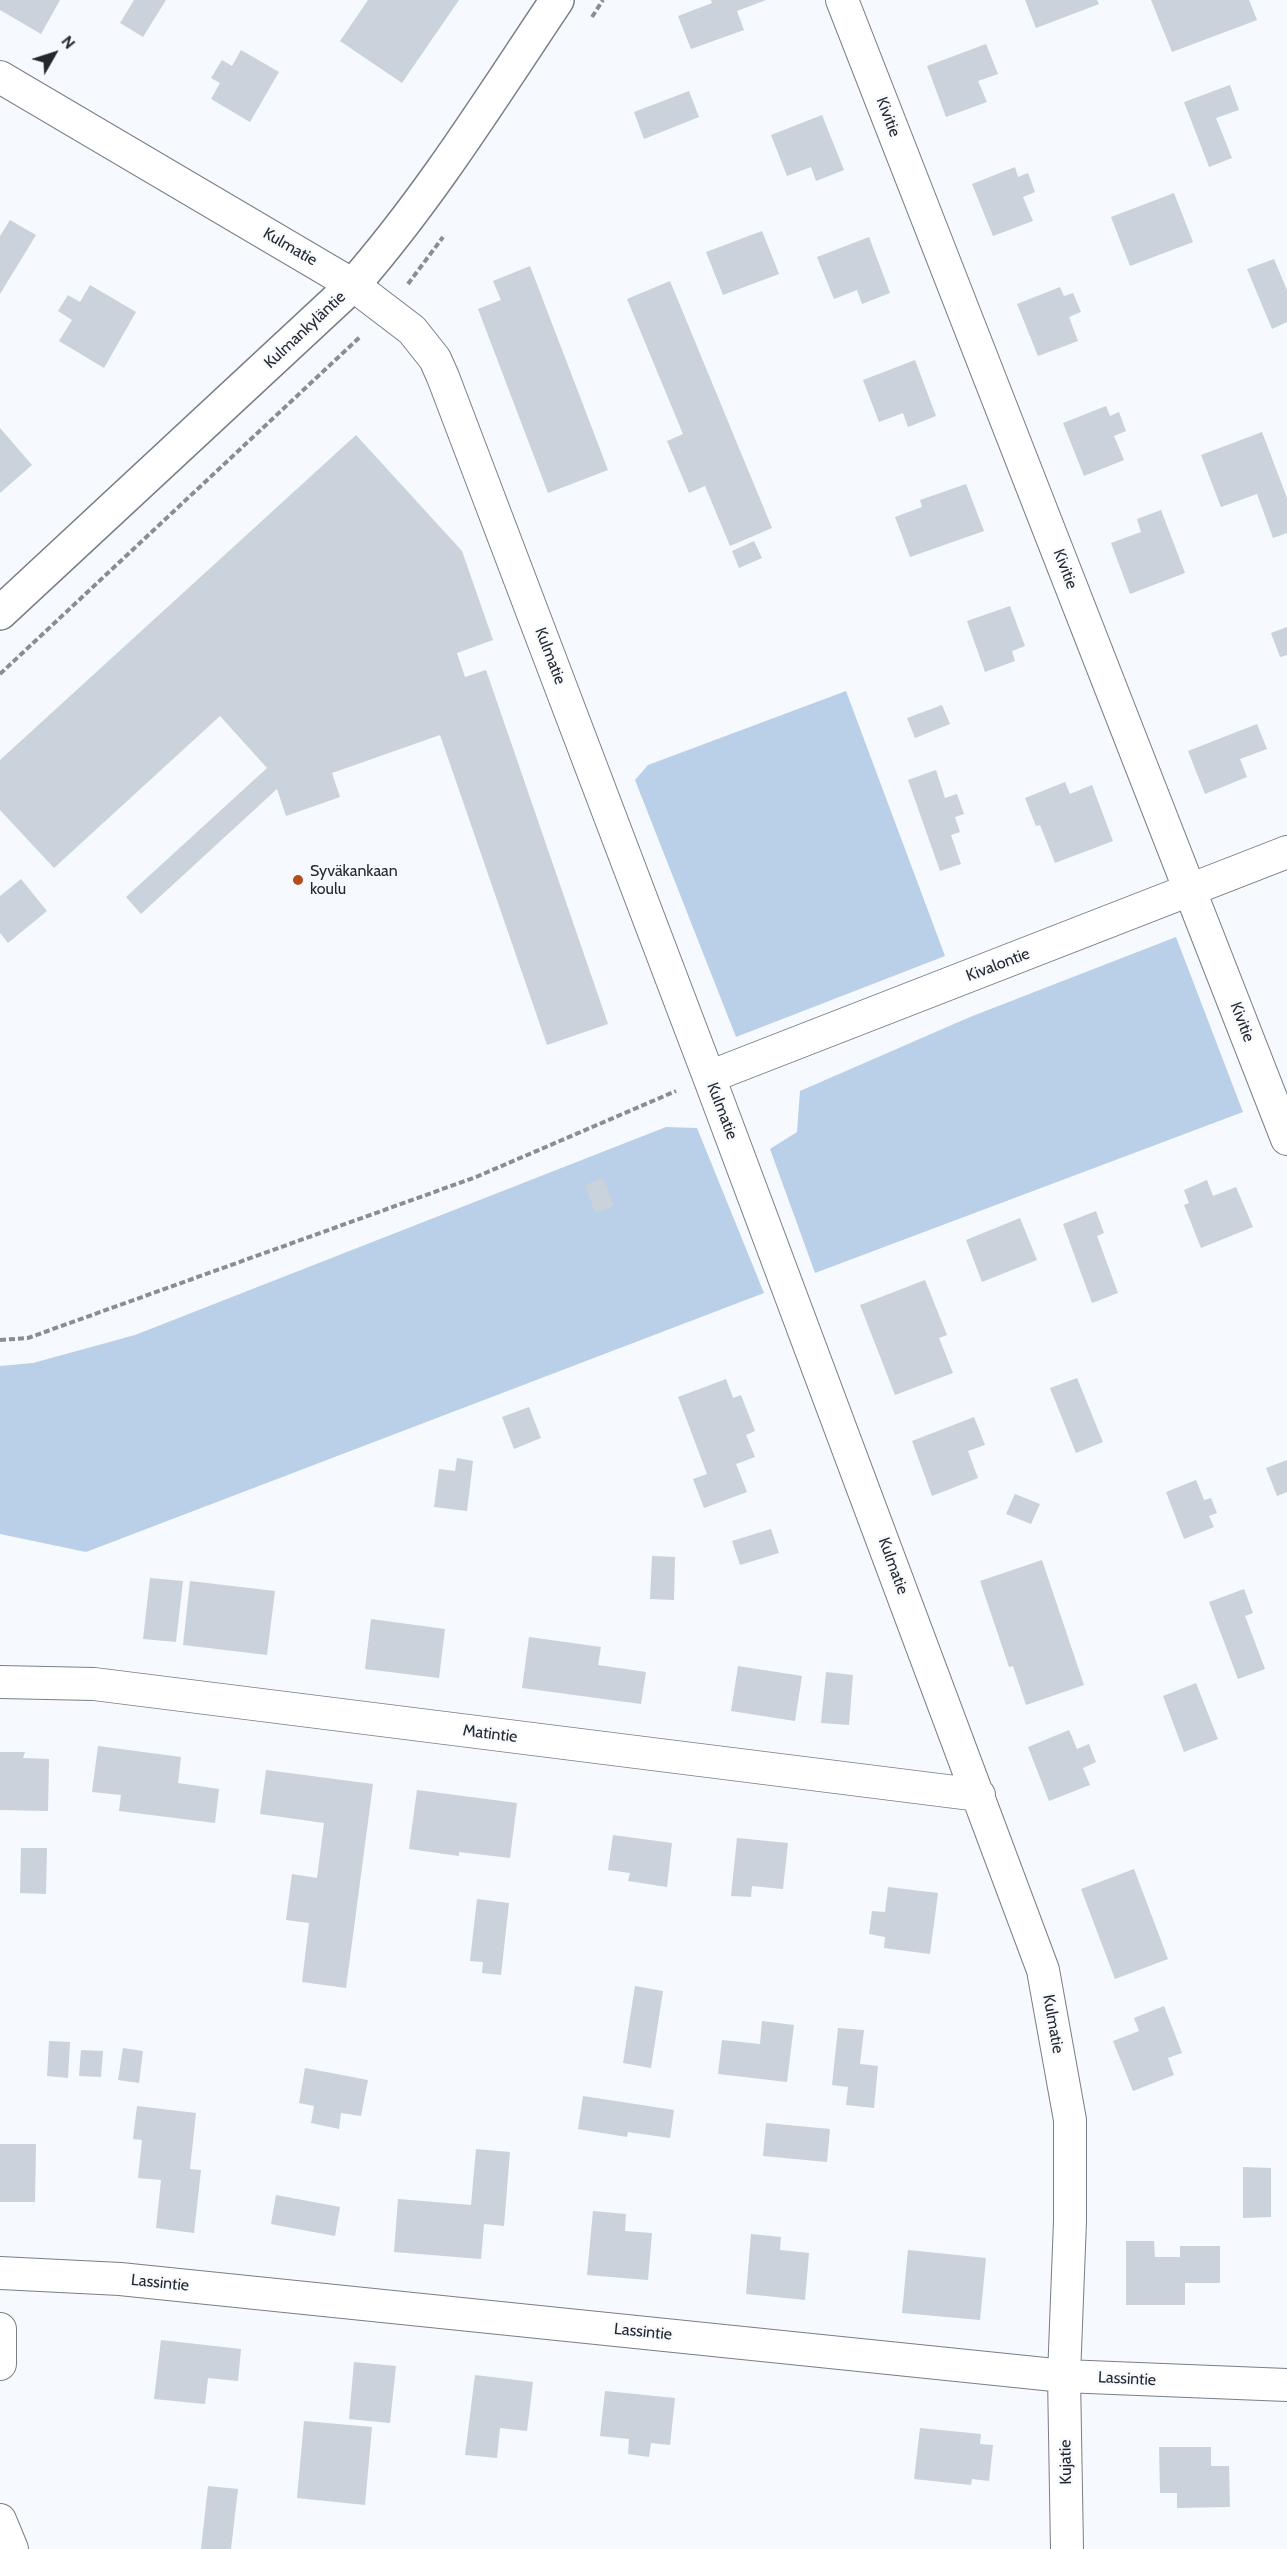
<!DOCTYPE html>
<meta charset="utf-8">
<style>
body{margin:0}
#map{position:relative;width:1287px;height:2549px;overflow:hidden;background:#f6f9fd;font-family:Cabin,sans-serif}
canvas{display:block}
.north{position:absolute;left:24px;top:24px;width:60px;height:60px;-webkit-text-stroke:4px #f6f9fd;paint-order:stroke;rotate:51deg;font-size:16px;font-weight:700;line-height:24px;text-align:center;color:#25282c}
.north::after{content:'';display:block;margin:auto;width:21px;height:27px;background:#25282c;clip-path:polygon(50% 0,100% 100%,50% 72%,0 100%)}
</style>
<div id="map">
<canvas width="1287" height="2549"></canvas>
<div class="north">N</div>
</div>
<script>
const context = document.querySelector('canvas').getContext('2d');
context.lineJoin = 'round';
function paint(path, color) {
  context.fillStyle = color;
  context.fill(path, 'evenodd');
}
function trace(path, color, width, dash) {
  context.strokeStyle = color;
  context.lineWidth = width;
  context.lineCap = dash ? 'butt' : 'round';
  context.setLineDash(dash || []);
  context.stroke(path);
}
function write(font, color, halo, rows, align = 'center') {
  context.font = font + ' Cabin,sans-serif';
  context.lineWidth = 4.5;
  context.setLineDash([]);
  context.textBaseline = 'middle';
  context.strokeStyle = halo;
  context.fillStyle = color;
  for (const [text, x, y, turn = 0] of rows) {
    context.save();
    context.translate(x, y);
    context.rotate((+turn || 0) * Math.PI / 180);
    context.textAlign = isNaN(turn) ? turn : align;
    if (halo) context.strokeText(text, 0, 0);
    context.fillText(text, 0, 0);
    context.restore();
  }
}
const green = new Path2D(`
 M846,691L945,956L736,1037L635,780L648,765Z
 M1176,937L1243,1112L815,1273L770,1149L797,1132L800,1091L970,1017Z
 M666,1127L697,1128L764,1293L86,1552L0,1534V1366L33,1363L135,1335Z`);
const building = new Path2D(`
 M0,0H60L41,34L0,10Z
 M134,0H166L143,37L120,23Z
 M368,0H459L402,83L340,41Z
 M711,0H766L737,11L744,30L691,49L678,16L712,3Z
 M1025,0H1097L1099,4L1036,28Z
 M1151,0H1249L1257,20L1172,52Z
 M986,44L998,74L978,81L987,102L946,117L927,66Z
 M241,50L279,72L250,122L211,99L220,83L211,78L222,60L232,66Z
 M1230,85L1239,110L1216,118L1232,158L1209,167L1184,102Z
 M689,91L699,117L644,139L634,112Z
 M822,115L844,170L816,181L811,167L787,176L771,135Z
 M1015,167L1018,177L1028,173L1035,192L1023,197L1033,221L993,236L972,184Z
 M1174,193L1193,242L1130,266L1111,217Z
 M10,220L36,235L0,294V236Z
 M762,231L779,274L723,295L706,252Z
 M869,237L890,293L862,304L857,290L834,299L817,257Z
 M1274,259L1287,290V322L1272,329L1247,269Z
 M530,266L608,470L548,493L478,309L501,300L493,281Z
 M670,281L772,528L730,546L705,486L689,493L667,441L683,434L627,299Z
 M90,285L136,312L104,368L59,341L72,320L58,311L68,295L80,302Z
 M1060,287L1064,296L1073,293L1081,312L1069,317L1078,341L1038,356L1017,304Z
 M915,360L936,416L908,427L903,413L879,422L863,380Z
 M1106,406L1110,416L1119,412L1126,431L1114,436L1124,460L1084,476L1063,423Z
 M0,428L32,465L0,493Z
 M1262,432L1287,498V533L1273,538L1257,494L1221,507L1201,455Z
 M356,435L462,551L493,640L457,653L465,677L486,670L608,1024L547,1045L440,735L332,773L340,797L286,816L277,789L141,914L126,897L267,768L220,716L54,868L0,810V760Z
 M966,484L984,531L910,557L895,517L922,507L920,500Z
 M1161,510L1185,573L1130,594L1111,543L1141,532L1137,519Z
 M754,541L762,558L739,568L732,551Z
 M1010,606L1025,646L1012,651L1015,661L985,672L967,621Z
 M1287,627V655L1280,657L1271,633Z
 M942,705L950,724L915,738L907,718Z
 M1257,724L1267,749L1240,759L1247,777L1205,794L1188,751Z
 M936,770L945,798L957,794L964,814L955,817L960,832L951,835L961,864L940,871L908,780Z
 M1065,782L1070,794L1092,785L1113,841L1055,863L1040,825L1036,826L1025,798Z
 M21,879L47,911L8,943L0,933V896Z
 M603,1178L614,1206L595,1213L585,1185Z
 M1207,1180L1213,1196L1236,1187L1253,1227L1201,1248L1184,1205L1189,1203L1184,1190Z
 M1096,1211L1104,1233L1097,1236L1118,1293L1092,1303L1063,1224Z
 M1020,1218L1037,1260L982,1282L966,1240Z
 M925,1280L947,1335L939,1338L953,1373L895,1395L860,1305Z
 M1077,1378L1103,1442L1076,1453L1050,1388Z
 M726,1379L733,1398L741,1395L755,1431L746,1435L755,1457L736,1464L747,1492L704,1508L693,1479L707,1474L678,1397Z
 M529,1407L541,1438L514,1449L502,1417Z
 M974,1417L985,1445L968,1451L978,1478L932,1496L912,1441Z
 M457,1458L473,1461L467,1511L434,1507L439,1469L455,1471Z
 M1287,1460V1492L1277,1496L1266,1468Z
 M1196,1480L1204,1500L1211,1498L1217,1513L1209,1516L1214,1527L1184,1539L1166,1492Z
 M1015,1494L1040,1504L1031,1524L1006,1514Z
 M771,1529L779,1553L740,1565L732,1541Z
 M652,1556L675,1557L674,1600L650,1599Z
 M1042,1560L1084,1685L1026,1705L1013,1666L1009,1667L980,1581Z
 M150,1578L183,1581L176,1642L143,1639Z
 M190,1581L275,1591L267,1655L183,1645Z
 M1244,1589L1253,1613L1245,1616L1265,1669L1238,1679L1209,1602Z
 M371,1619L445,1629L439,1678L365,1669Z
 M529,1637L601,1647L598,1665L646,1672L641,1704L522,1688Z
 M738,1666L802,1676L795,1721L731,1711Z
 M826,1672L853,1675L849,1725L821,1723Z
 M1196,1683L1218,1739L1184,1752L1163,1696Z
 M1069,1730L1077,1749L1089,1744L1096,1762L1083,1768L1090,1785L1049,1801L1028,1747Z
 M98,1746L181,1757L178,1783L219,1789L215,1823L119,1811L121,1795L92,1792Z
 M0,1752H25L23,1758L49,1759L48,1811L0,1810Z
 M266,1770L373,1784L346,1988L302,1982L309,1923L286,1920L292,1874L317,1878L324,1823L260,1814Z
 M417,1790L517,1803L510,1858L459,1852V1856L409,1849Z
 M613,1835L672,1843L667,1887L628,1881L630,1873L608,1870Z
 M737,1838L788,1843L783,1889L752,1886L751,1897L731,1896Z
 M21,1848H47L46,1894L20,1893Z
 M1134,1869L1168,1959L1115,1979L1081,1889Z
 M888,1887L938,1893L930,1954L884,1948L885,1937L869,1934L872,1911L885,1912Z
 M477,1899L509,1903L501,1975L482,1973L483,1962L470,1961Z
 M635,1986L663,1991L651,2068L623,2063Z
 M1164,2006L1182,2053L1168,2058L1174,2075L1133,2091L1113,2041L1139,2031L1134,2018Z
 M762,2021L794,2025L787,2082L718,2074L722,2040L760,2044Z
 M838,2028L864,2030L860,2064L878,2066L874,2108L846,2105L848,2087L832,2085Z
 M49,2041L70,2042L68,2078L47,2076Z
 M123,2048L143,2051L139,2083L118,2080Z
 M81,2050L103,2051L101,2077L79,2076Z
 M305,2068L368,2080L361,2116L341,2113L339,2129L311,2123L314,2106L299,2103Z
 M583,2096L674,2110L670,2138L628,2132L627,2137L578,2129Z
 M137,2106L196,2113L190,2169L201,2170L194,2233L156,2228L161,2180L138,2178L142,2140L133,2139Z
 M766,2123L830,2129L827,2162L763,2156Z
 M0,2144H36L35,2202H0Z
 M476,2149L510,2152L504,2226L484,2224L481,2259L394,2252L398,2199L471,2205Z
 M1243,2167L1271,2168V2217L1243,2218Z
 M276,2195L340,2207L335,2236L271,2224Z
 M593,2211L626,2214L625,2231L652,2233L648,2280L587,2275Z
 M751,2234L781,2237L780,2250L809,2253L805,2300L746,2294Z
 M1126,2241H1154L1155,2257H1180V2246H1220V2283H1185V2305H1126Z
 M908,2250L986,2258L980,2320L902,2313Z
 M161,2340L241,2349L238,2381L208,2378L205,2404L154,2399Z
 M354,2362L396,2366L390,2423L349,2419Z
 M475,2375L533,2382L527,2431L500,2428L497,2458L465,2455Z
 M605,2391L675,2398L670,2445L651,2443L649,2457L628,2454L629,2439L600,2436Z
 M304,2421L372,2427L365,2505L297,2498Z
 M920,2428L981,2434L980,2444L993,2445L989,2481L972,2479L971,2485L914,2479Z
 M1159,2447H1211V2466H1229L1230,2507L1177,2508V2493H1160Z
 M208,2486L238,2489L231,2549H201Z`);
const path = new Path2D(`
 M592,17L603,0
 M408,284L443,237
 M0,674L361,336
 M0,1340L28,1338L476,1177L676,1091`);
const minor = new Path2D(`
 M842,0L1287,1139
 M0,77L353,285L412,330L435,359L443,377L709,1077L1043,1970L1070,2120V2221L1064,2376L1067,2549
 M709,1077L1287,852
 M0,1682L94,1684L979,1795
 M0,2273L120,2279L1064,2376L1287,2385
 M0,2329V2364
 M0,2520L12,2549`);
const tertiary = new Path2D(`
 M0,613L353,285C430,197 492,97 557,0`);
const markers = [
 [298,880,6,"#b24e1c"]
];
const streetNames = [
 ["Kivitie",888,117,69],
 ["Kulmatie",290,247,30],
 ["Kulmankyläntie",305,330,-43],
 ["Kivitie",1065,569,69],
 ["Kulmatie",550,656,69],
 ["Kivalontie",998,965,-21],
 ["Kivitie",1242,1022,69],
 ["Kulmatie",722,1111,69],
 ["Kulmatie",893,1566,70],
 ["Matintie",490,1734,7],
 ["Kulmatie",1053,2024,80],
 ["Lassintie",160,2283,6],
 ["Lassintie",643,2332,6],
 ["Lassintie",1127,2379,3],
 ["Kujatie",1066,2462,-91]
];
const poiNames = [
 ["Syväkankaan",310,871],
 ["koulu",310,889]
];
paint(green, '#bacfe8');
paint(building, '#cad2db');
trace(minor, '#787f88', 34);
trace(tertiary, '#787f88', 36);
trace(path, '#8a8d91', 4, [6, 3]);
trace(minor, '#fff', 32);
trace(tertiary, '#fff', 33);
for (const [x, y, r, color] of markers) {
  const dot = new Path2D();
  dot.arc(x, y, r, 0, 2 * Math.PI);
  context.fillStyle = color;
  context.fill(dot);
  trace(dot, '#f6f9fd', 2);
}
write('16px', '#25282c', '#f6f9fd', streetNames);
write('16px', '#25282c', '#f6f9fd', poiNames, 'left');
</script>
